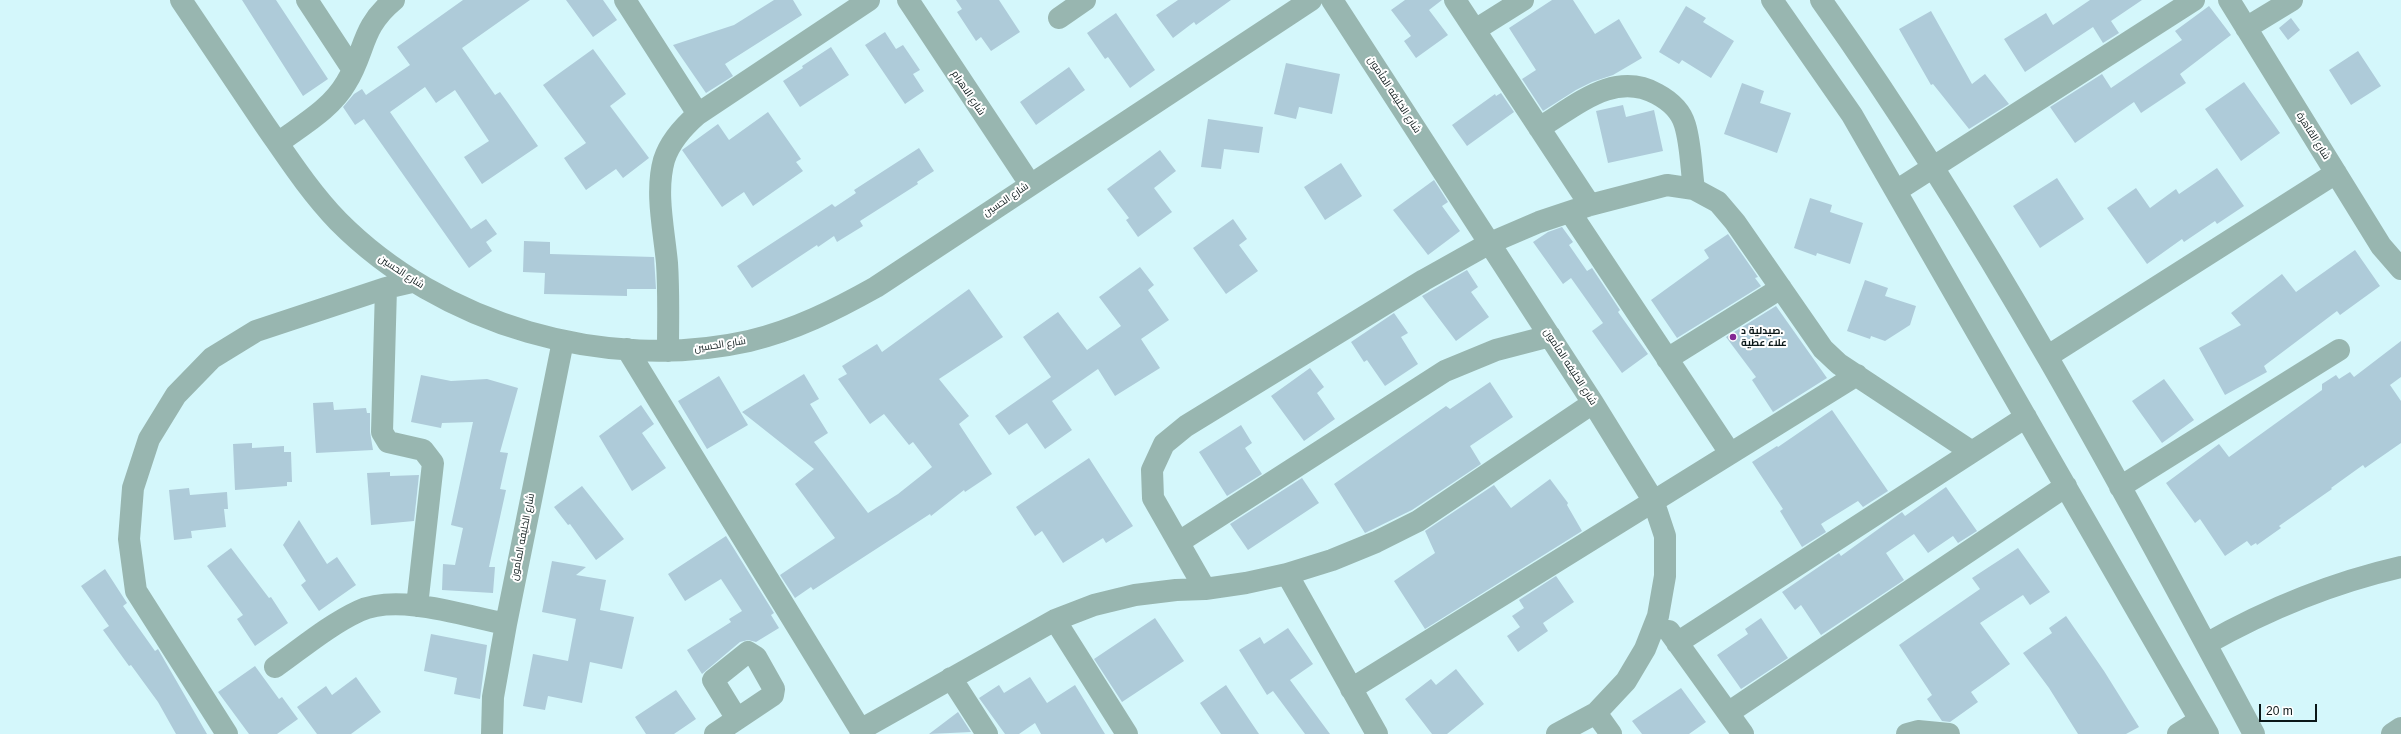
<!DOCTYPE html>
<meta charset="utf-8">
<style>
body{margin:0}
#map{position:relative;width:2401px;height:734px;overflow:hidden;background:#d4f7fb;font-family:Arial,sans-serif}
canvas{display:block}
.scale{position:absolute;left:2259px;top:704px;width:58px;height:18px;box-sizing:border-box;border:2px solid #0a1718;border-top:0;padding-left:5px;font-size:12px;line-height:14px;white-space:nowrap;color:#0a1718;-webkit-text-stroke:3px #fff;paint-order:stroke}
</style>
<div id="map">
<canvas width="2401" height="734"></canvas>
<div class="scale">20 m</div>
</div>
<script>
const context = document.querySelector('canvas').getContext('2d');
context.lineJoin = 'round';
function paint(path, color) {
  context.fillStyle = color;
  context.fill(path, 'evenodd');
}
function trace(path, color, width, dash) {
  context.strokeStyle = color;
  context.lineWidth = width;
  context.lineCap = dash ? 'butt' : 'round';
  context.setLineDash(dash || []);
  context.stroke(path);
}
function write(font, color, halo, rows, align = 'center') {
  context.font = font + ' Arial,Cairo,sans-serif';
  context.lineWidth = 4;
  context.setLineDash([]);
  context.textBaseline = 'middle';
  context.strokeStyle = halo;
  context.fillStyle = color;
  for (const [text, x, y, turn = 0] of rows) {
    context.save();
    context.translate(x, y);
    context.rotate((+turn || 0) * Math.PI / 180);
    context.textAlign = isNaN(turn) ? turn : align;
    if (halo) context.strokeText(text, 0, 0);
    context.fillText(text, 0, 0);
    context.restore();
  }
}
const building = new Path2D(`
 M242,0H276L328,79L303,96Z
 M463,0H530L462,48L495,95L500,92L508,103L538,146L482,184L464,157L489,141L455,90L436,103L425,87L390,112L471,229L486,219L497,234L486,242L492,251L469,268L364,119L355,125L343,107L354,94L362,89L366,95L410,65L397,47Z
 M566,0H603L617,20L593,37Z
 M774,0H793L802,15L725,64L733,76L706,93L673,45L734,25Z
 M956,0H999L1020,32L991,51L981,37L976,41L957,12L962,9Z
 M1178,0H1231L1196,25L1194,22L1173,38L1156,15Z
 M1405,0H1442L1429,10L1448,35L1416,58L1404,41L1411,36L1391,10Z
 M1552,0H1573L1595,34L1619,19L1642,58L1613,75L1592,82L1576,90L1543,111L1522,79L1536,70L1509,28Z
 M2090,0H2142L2111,21L2119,33L2103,43L2093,27L2025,72L2004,39L2046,13L2053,25Z
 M1686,6L1706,18L1703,22L1734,41L1711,78L1682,60L1679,64L1659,52Z
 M2209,6L2231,35L2180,74L2186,83L2141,113L2134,102L2075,143L2050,107L2102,74L2111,88L2182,40L2175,31Z
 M1931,11L1972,84L1985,74L2009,104L1969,129L1933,84L1931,85L1899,29Z
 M1116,13L1155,70L1130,88L1108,57L1105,59L1087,33Z
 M2291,18L2300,30L2288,40L2279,28Z
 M885,32L896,49L903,45L920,70L913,74L924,91L905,104L865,45Z
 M831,47L849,75L800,107L783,81L803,68L802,66Z
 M593,49L626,94L610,106L649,158L623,178L616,169L586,190L564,158L586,143L543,85Z
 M2358,51L2381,86L2351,105L2329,70Z
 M1286,63L1340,74L1332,114L1299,107L1296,119L1274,114Z
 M1069,67L1085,90L1036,125L1020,102Z
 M2244,82L2280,133L2241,161L2205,109Z
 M1742,83L1764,91L1760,103L1791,113L1777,153L1724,134Z
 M1501,93L1514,112L1467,146L1452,125L1495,94L1496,96Z
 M1623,105L1626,117L1654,110L1663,151L1608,163L1596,111Z
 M768,112L801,159L796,162L803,171L753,206L744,192L722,207L682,150L718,124L729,140Z
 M1208,119L1263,127L1259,153L1224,149L1221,169L1201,167Z
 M919,148L934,171L917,182L918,184L860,221L863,226L837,242L834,236L818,247L817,245L752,288L737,266L832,204L835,207L856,193L854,190Z
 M1160,150L1176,171L1154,188L1172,212L1138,237L1126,220L1129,218L1107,189Z
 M1341,163L1362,196L1325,220L1304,187Z
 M2217,168L2244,206L2217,224L2215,221L2184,242L2182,239L2147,264L2107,208L2136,188L2150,208L2176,189L2179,194Z
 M2057,178L2084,219L2040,248L2013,206Z
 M1434,180L1448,202L1442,206L1460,231L1428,255L1393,210Z
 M1810,198L1832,205L1830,212L1863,223L1850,264L1817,253L1816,256L1794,248Z
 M1233,219L1247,239L1239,245L1258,271L1226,294L1193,248Z
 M1562,227L1573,242L1569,245L1587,271L1592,268L1620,310L1618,312L1648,354L1622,373L1592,331L1603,323L1571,278L1563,284L1533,242L1548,232Z
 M1728,234L1758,277L1755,278L1761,286L1677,338L1651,300L1709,258L1704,250Z
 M524,241L550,242V254L654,257L656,289H627V296L544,294L545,273L523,272Z
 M2355,250L2380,286L2340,315L2337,311L2264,366L2267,372L2225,395L2199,348L2241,325L2231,313L2282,274L2296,292Z
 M1140,267L1154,285L1148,290L1169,320L1141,339L1160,368L1115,396L1098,369L1052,401L1072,430L1045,449L1027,423L1009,435L995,416L1051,377L1023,337L1058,312L1087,350L1121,326L1099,297Z
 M1467,270L1478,287L1471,292L1489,317L1456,341L1422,296Z
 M1865,280L1888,288L1885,296L1916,306L1910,325L1885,341L1871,336L1870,339L1847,331Z
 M969,289L1003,337L939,379L969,416L959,424L992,474L965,492L964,490L931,516L930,514L813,590L811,587L795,598L780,575L835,538L795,484L814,469L742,412L804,374L819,399L810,404L828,433L814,442L868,513L898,494L932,467L913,442L909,445L884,414L870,424L838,379L847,374L842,366L877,344L882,352Z
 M1776,306L1827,378L1773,412L1752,380L1756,377L1726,337Z
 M1394,313L1408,333L1401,337L1418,364L1385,386L1367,360L1364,362L1351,342Z
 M2401,341V377L2390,385L2401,401V443L2365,468L2363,465L2331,488L2332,489L2279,526L2281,528L2257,545L2256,543L2251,546L2247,541L2225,556L2200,519L2195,523L2166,483L2219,444L2229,457L2322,390V384L2336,375L2339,379L2350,372L2354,377Z
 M1310,368L1324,387L1317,393L1335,419L1304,441L1271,396Z
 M421,375L451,381L487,379L518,388L500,452L508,453L500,489L506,490L489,567H495L493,593L442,590L443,564L455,565L463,528L451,525L473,422L442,423L441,428L411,422Z
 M719,376L748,425L707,449L678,401Z
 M2164,379L2194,420L2162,443L2132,401Z
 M1490,382L1513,417L1470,446L1481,464L1412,510L1365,533L1334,484L1446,406L1450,409Z
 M333,402L334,410L366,408L367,413H370V432L373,450L316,453L313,403Z
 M641,405L654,424L642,433L666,468L632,491L599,436Z
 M1832,410L1888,491L1863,507L1858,501L1821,524L1826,532L1802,547L1780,511L1783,509L1752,462L1777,446L1778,447Z
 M1241,425L1252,443L1245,448L1262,474L1227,496L1199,452Z
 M252,443V448L284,446V452H291L292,482H287V486L235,490L233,444Z
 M1089,458L1133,526L1106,543L1103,538L1063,563L1042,531L1035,536L1016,507Z
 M390,472V476L419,475L414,521L371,525L367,473Z
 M1302,478L1319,503L1248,550L1230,524Z
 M1550,479L1568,503L1567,505L1582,531L1425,629L1394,581L1435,553L1425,531L1494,485L1511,508Z
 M582,486L624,539L596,560L570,524L568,525L554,507Z
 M1946,487L1977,531L1958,543L1953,536L1928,553L1914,534L1886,553L1904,580L1821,635L1801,605L1795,610L1782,592L1839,553L1841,556L1902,512L1905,516Z
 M189,488L190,495L227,492L228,509H224L226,527L191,531L192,538L174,540L169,490Z
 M299,520L327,564L337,557L356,585L319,611L301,585L306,581L283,545Z
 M726,536L774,613L771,615L779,628L756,642L748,640L740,642L702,674L687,650L731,622L729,619L742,611L721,579L685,601L668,574Z
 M231,548L269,598L271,597L288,623L255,646L237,619L243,615L207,566Z
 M2018,548L2050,592L2030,605L2023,595L1980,623L2010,664L1971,692L1978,702L1950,722L1942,721L1927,699L1932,695L1899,645L1980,589L1972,578Z
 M552,561L586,567L576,575L606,580L600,610L634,617L622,669L590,662L582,703L548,696L545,710L523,706L533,654L568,661L576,619L542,612Z
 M105,569L127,603L123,606L155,651L158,649L207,734H176L158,702L131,665L129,666L103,630L109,626L81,586Z
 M1556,576L1574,602L1543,623L1548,631L1518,652L1507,636L1520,627L1512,616L1524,608L1519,600Z
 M2066,616L2104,671L2139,727L2126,734H2078L2049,688L2023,653L2052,633L2049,628Z
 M1155,618L1184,661L1122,702L1094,659Z
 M1761,618L1788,658L1741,689L1717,655L1748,634L1745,629Z
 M1288,628L1313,664L1290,680L1330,734H1305L1273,691L1267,695L1239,650L1260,637L1264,644Z
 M431,634L487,645L480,699L454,694L457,678L424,671Z
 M255,666L279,699L282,697L298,719L277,734H249L218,692Z
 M1456,669L1484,704L1447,734H1432L1405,699L1431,679L1436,685Z
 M356,677L381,712L351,734H317L297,707L326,686L332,695Z
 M1030,677L1047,703L1075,685L1105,734H1041L1035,723L1019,734H1005L979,698L999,685L1004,693Z
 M1226,685L1238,703L1259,734H1221L1200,703Z
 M1681,688L1706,722L1689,734H1642L1632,721Z
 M676,690L696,719L674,734H646L635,717Z
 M958,712L971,732L929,734Z`);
const minor = new Path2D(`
 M181,0C209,42 237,83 265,125C288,158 310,192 338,221C441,325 606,373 749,341C795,330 835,310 876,287L1311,0
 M307,0L353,70
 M625,0L698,114
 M908,0L1030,184
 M1332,0L1593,403L1653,500L1665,536V576L1658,616L1645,649L1626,681L1596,713L1557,734
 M1455,0L1590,205
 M1772,0L1852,115L2208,734
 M1821,0C1986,232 2120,483 2254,734
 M2229,0L2381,246L2401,269
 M1059,18L1085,0
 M2246,28L2292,0
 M1475,30L1523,0
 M1539,128C1576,106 1614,70 1657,94C1670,101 1681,111 1685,125C1691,145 1691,168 1694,189
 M278,143C302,125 331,109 346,83C366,51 360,28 394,0
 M1896,191L2194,0
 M1570,212L1730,453
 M386,288L382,432L388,442L423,450L433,463L417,606
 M627,349L863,734
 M668,351C668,322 669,292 667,263C664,230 655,192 664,160C670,141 683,127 698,114L869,0
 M2048,356L2336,173
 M1667,359L1781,288
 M2120,487L2339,350
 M1179,542L1445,371L1496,350L1550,336
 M1287,574L1377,734
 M1205,589L1153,498L1152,470L1164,444L1186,426L1424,280L1490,243L1539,222L1590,205L1667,185L1694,189L1718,202L1735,222L1823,349L1839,364L1972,452
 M1055,620L1127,734
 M1669,631L1743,734
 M1677,643L2026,417
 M2206,644C2268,609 2331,583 2401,567
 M275,667C302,648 329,625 359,611C398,593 465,616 506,624
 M951,678L987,734
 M1351,689L1857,375
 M1596,713L1611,734
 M1728,713L2066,486
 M860,730L1055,620L1094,605L1135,595L1176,590L1205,589L1246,583L1287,574L1332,560L1376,542L1418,521L1593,403
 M227,734L136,591L129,539L133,488L149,439L176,395L212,358L256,331L386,288L412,282
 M492,734L493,697L506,624L563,341
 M715,734L773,695L774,689L756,657L748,652L713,680L737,719
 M1907,734L1918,731L1949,734
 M2178,734L2200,720
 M2392,734L2401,728`);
const markers = [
 [1733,337,4,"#832894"]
];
const streetNames = [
 ["شارع الاهرام",968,93,56],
 ["شارع الخليفه المأمون",1394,95,57],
 ["شارع القاهرة",2313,136,58],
 ["شارع الحسين",1006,200,-34],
 ["شارع الحسين",401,272,33],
 ["شارع الحسين",720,345,-9],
 ["شارع الخليفه المأمون",1570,367,57],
 ["شارع الخليفه المأمون",523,537,-79]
];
const poiNames = [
 ["صيدلية د.",1741,331],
 ["علاء عطية",1741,343]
];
paint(building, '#aecbd9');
trace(minor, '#98b6b0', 22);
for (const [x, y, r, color] of markers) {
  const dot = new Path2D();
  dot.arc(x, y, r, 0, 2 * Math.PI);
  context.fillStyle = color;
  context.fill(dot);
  trace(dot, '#fff', 1.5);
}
write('10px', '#0a1718', '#fff', streetNames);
write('bold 10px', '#0a1718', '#fff', poiNames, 'left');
</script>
